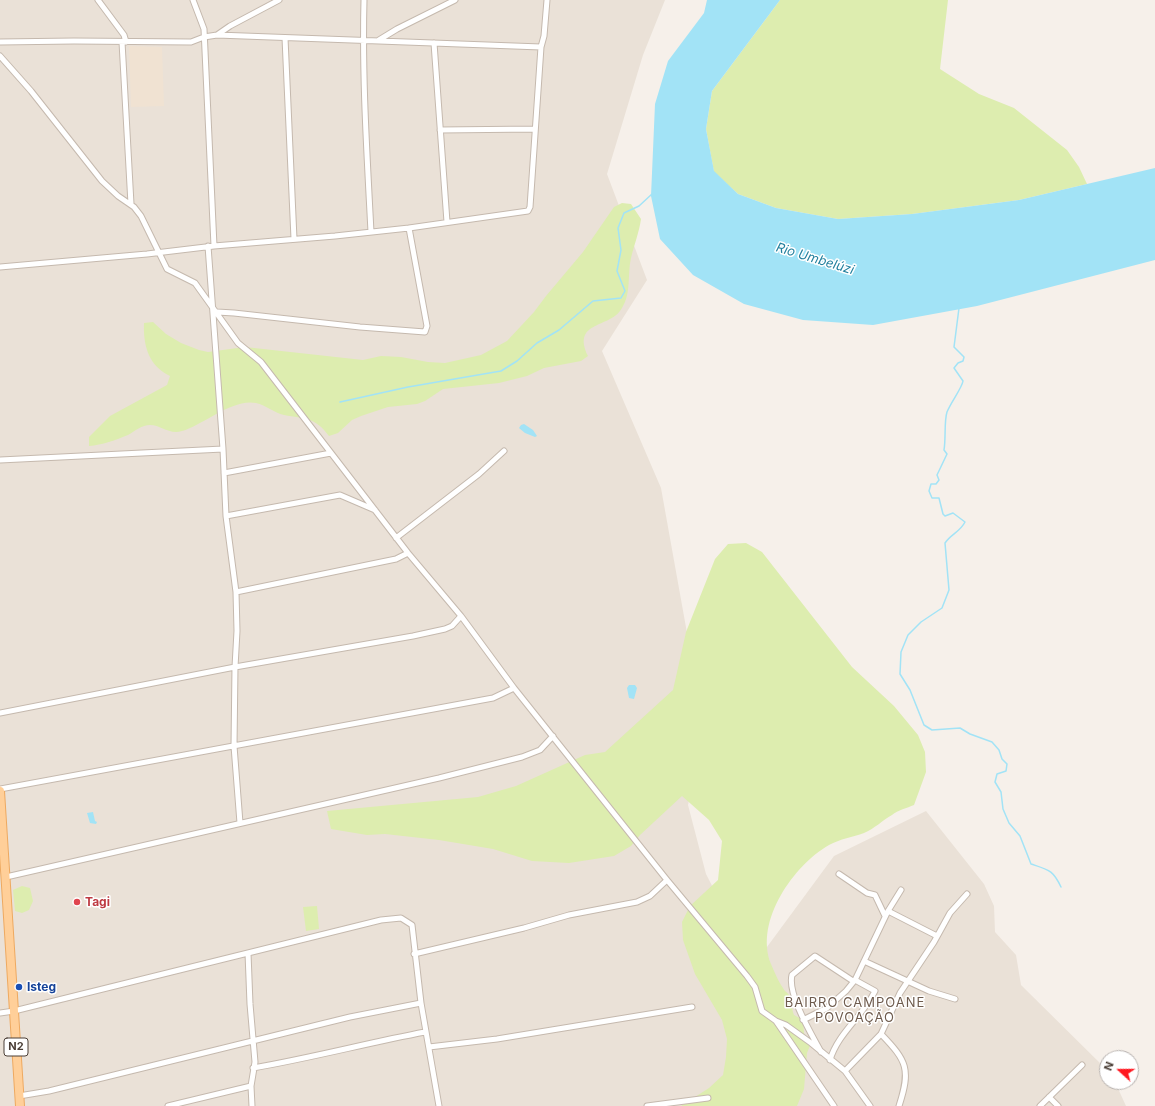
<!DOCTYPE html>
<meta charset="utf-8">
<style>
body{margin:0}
#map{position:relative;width:1155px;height:1106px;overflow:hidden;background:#f6f0ea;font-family:Inter,sans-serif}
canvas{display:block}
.north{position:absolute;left:1099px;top:1050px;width:40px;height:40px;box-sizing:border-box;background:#fff;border:1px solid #b7b2af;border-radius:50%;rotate:291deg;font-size:11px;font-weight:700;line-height:16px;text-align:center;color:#4b3f37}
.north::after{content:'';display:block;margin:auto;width:14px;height:18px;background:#ff171f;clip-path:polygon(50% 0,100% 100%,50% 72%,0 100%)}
</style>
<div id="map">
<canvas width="1155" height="1106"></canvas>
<div class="north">N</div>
</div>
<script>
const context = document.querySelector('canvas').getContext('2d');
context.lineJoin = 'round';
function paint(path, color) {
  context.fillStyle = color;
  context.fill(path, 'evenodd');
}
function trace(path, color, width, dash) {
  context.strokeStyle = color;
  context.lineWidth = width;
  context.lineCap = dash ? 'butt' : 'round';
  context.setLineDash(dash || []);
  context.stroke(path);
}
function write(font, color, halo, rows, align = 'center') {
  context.font = font + ' Inter,sans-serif';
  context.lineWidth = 3;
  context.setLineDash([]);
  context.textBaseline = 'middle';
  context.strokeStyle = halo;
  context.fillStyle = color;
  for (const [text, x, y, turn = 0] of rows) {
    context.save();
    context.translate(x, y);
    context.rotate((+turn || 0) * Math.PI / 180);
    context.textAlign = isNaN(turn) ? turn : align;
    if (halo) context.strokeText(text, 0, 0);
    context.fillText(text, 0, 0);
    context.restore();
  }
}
const residential = new Path2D(`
 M0,0H665L643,55L607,174L647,280L602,351L661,488L694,672L701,748L688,805L706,874L753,966L834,856L926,811L984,884L994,906L995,932L1016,955L1021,985L1107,1070V1082H1115L1126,1106H0Z`);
const education = new Path2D(`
 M129,46L162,47L164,106L131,107Z`);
const green = new Path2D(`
 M780,0H948L940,69L979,94L1014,108L1067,150L1079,167L1087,184L1019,200L912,214L838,219L776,208L738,194L714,172L706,129L712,91Z
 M622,203L631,204L641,219C639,233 634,245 631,258C627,276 632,295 620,311C607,328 572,322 588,356L581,361L544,368L527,376L499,383L443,389L425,401L417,404L388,407L361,416L352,420L338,433L329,436C315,417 305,419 284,415C274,413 266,405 256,403C233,398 203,425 182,431C169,435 161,425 150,425C142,425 135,431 128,435C116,440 102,445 89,446V437L110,416L167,385L170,376C149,366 143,346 144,323L153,322L166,334L181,343L199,350L208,352L245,347L363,360L381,356L401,357L428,362L445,363L481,355L507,341L534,312L546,296L583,252L614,207Z
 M746,543L762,552L852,667L894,706L918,735L925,752L926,772L914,805C907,808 898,810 892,815C883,820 874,829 864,833C853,837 840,839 829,845C794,865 754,921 771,964C774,971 778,981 783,988C784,991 787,992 789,995C792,1001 791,1008 794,1015L803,1020L804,1033L811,1043L807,1053L804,1089L797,1106H681L709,1088L723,1075L726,1057L727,1039L722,1020L695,974L683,940L682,922L690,906L718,880L722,841L709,820L682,796L640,835L631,846L614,856L569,863L532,861L493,849L439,840L385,834L367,835L331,829L327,811L478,797L516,786L585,755L605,752L673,690L686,632L715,559L728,544Z
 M22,886L30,888L33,901L29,910L22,913L15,911L13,890Z
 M317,906L319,929L306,931L303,907Z`);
const water = new Path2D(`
 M707,0H780L712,91L706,129L714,171L738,194L776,208L838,219L912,214L1019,200L1155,168V260L977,306L873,325L803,320L744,304L693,275L660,239L651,196L655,104L668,61L704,13Z
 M524,424L533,430L537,436L535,437L525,433L519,428L521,425Z
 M629,685H635L637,688L634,699L629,698L627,688Z
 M93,812L95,821L97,822L96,824L90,823L87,813Z`);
const stream = new Path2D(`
 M959,308L954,347L964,357L963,361L958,363L954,368L963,381C962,388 951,402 947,412C944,421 946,439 944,450L947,454L937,475L939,480L936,484H931L929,491L932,498H939L943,514L945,516L953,513L965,522C960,532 951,534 945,543L949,590L942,608L921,622L908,635L901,652L900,674L910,690L924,725L932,730L960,728L970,734L992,742L999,750L1002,759L1007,764L1006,771L997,774L995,782L1001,792L1003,809L1009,823L1020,836L1031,864C1049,870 1053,870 1061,887
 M340,402L408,387L501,371L517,361L537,343L559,330L593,301L621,298L625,291L617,271L621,250L618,228L624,213L639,206L652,194`);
const minor = new Path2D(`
 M98,0L124,35L126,42
 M193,0L204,29L214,246
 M364,0C362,78 367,154 371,232
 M217,35L230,26L279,0
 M285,38L294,239
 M379,40L397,29L455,0
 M0,42L74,41L191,42L204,37L217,35L541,47
 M122,42L131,204
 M434,43L447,222
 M0,56L31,91L102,181L118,196L134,207L141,216L167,269L195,283L238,343L261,362L408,553L461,616L514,688L667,880L747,976L755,987L762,1011L776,1021L834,1106
 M440,130L535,129
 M208,246L223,449L226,516L236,592L237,631L235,667L234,746L240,823
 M0,267L147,254L214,246L335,236L409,228L528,211L530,207L541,47L544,36L547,0
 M217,312L234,313L360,327L425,332L427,326L409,228
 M0,460L223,449
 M224,473L331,453
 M226,516L340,495L375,510
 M396,538L479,474L504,451
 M236,592L396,559L408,553
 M0,713L235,667L413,636L445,629L452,626L461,616
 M0,789L493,698L514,688
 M839,874L867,893L875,895L885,916
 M6,877L439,778L522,757L540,750L553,736
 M888,911L937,936
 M248,953L250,1004L255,1062L251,1086L252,1106
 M414,954L524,928L569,915L637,902L650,896L667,880
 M864,961L929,991L955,999
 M421,1003L439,1106
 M0,1013L14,1011L381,920L401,918L412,925L421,1003L350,1017L49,1091L19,1096
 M803,1020L827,1008L846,991L855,980L888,911L901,890
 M776,1021L786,1025L811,1043L845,1071L870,1106
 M881,1034C907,1061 911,1069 899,1106
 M429,1047L497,1039L692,1007
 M821,1052C812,1035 787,994 792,975L815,956L853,981
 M830,1060C838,1033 863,1016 875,991L855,980
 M253,1068C311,1058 367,1043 425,1032
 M845,1071L881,1034L900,993L934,942L950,913L967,894
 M1049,1097L1058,1106
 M168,1106L251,1086
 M647,1106L708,1098
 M1040,1106L1082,1065`);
const primary = new Path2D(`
 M0,791L20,1106`);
const markers = [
 [77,902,4,"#e0444e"],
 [19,987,4,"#1a4fb4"]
];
const shields = [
 [16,1047,24]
];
const shieldNames = [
 ["N2",16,1047]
];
const healthNames = [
 ["Tagi",85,902]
];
const transitNames = [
 ["Isteg",27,987]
];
const waterNames = [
 ["Rio Umbelúzi",815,259,17]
];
const neighbourhoodNames = [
 ["BAIRRO CAMPOANE",855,1003],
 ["POVOAÇÃO",855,1018]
];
paint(residential, '#eae1d7');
paint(education, '#f0e2d2');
paint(green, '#ddedaf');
paint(water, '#a2e3f6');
trace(stream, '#a2e3f6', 1.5);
trace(minor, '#c5b9ae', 7);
trace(primary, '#eea960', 10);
trace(minor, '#fff', 5);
trace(primary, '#ffcf99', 8);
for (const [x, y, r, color] of markers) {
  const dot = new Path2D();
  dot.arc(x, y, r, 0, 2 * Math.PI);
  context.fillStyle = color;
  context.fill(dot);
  trace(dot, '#fff', 1.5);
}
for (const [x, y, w] of shields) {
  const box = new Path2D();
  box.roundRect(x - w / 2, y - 9, w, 18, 3);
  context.fillStyle = '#fff';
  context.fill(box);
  trace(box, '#4b3f37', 1);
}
write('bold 11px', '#4b3f37', null, shieldNames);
write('bold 12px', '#be3a42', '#fff', healthNames, 'left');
write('bold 12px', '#164399', '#fff', transitNames, 'left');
write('italic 13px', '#22809e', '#fff', waterNames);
context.letterSpacing = '1px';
write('13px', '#6e5b4d', '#fff', neighbourhoodNames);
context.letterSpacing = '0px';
</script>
